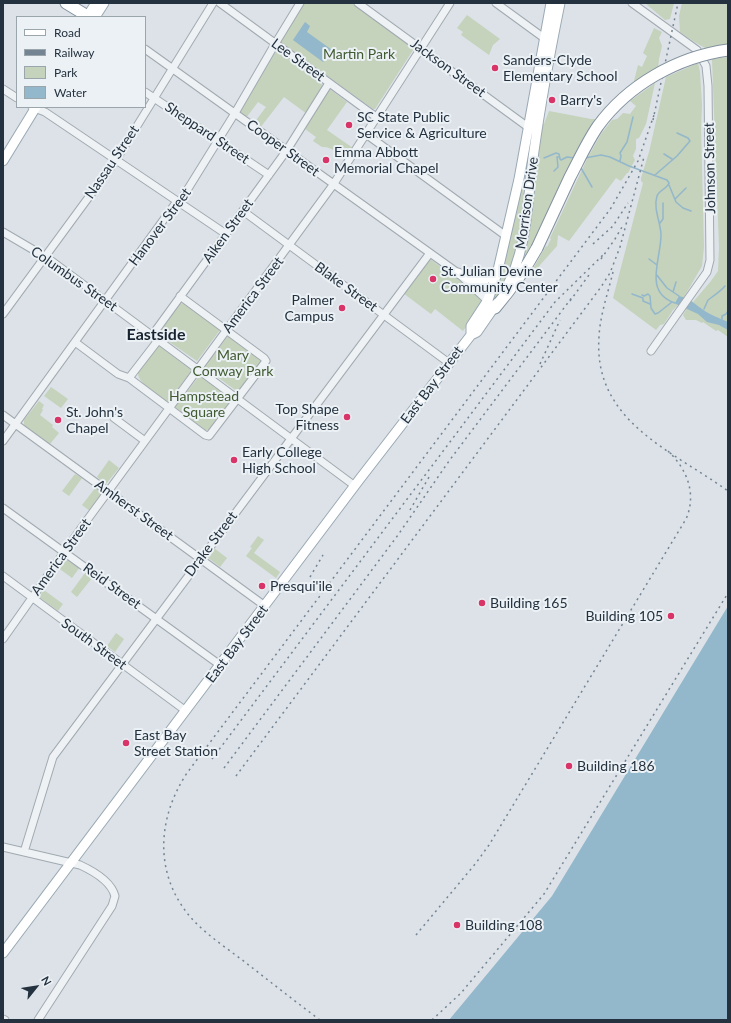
<!DOCTYPE html>
<style>
body{margin:0}
#map{position:relative;width:731px;height:1023px;overflow:hidden;background:#dce2e7;font-family:Lato,sans-serif}
canvas{display:block}
.frame{position:absolute;inset:0;border:4px solid #24323f;pointer-events:none}
.legend{position:absolute;left:16px;top:16px;width:130px;height:92px;box-sizing:border-box;background:#ebf1f5;border:1px solid #9ba5ac;margin:0;padding:5px 7px;list-style:none;font-size:12px;color:#24323f}
.legend li{display:flex;align-items:center;gap:8px;height:20px}
.legend b{width:20px;border:1px solid #9ba5ac}
.north{position:absolute;left:16px;top:967px;width:40px;height:40px;-webkit-text-stroke:3px #ebf1f5;paint-order:stroke;rotate:60deg;font-size:11px;font-weight:700;line-height:16px;text-align:center;color:#24323f}
.north::after{content:'';display:block;margin:auto;width:14px;height:18px;background:#24323f;clip-path:polygon(50% 0,100% 100%,50% 72%,0 100%)}
</style>
<div id="map">
<canvas width="731" height="1023"></canvas>
<div class="frame"></div>
<ul class="legend">
<li><b style="height:5px;background:#fff"></b>Road</li>
<li><b style="height:5px;background:#748492"></b>Railway</li>
<li><b style="height:11px;background:#c5d2bc"></b>Park</li>
<li><b style="height:11px;background:#93b7cb"></b>Water</li>
</ul>
<div class="north">N</div>
</div>
<script>
const context = document.querySelector('canvas').getContext('2d');
context.lineJoin = 'round';
function paint(path, color) {
  context.fillStyle = color;
  context.fill(path, 'evenodd');
}
function trace(path, color, width, dash) {
  context.strokeStyle = color;
  context.lineWidth = width;
  context.lineCap = dash ? 'butt' : 'round';
  context.setLineDash(dash || []);
  context.stroke(path);
}
function write(font, color, halo, rows, align = 'center') {
  context.font = font + ' Lato,sans-serif';
  context.lineWidth = 4;
  context.setLineDash([]);
  context.textBaseline = 'middle';
  context.strokeStyle = halo;
  context.fillStyle = color;
  for (const [text, x, y, turn = 0] of rows) {
    context.save();
    context.translate(x, y);
    context.rotate((+turn || 0) * Math.PI / 180);
    context.textAlign = isNaN(turn) ? turn : align;
    if (halo) context.strokeText(text, 0, 0);
    context.fillText(text, 0, 0);
    context.restore();
  }
}
const green = new Path2D(`
 M304,3H353L413,47V50L375,109H373L281,43V40Z
 M645,3H674L670,19L665,20Z
 M682,3H728V47L709,50C698,44 689,39 680,32L679,16Z
 M467,15L500,39L493,45L489,55L461,35L463,32L457,28Z
 M654,28L662,32L659,38L662,46L659,59L658,69L632,85L634,81L638,65L642,67L647,56L643,53Z
 M276,51H278L324,86L307,114L284,97L260,128L254,123L266,107L258,102L246,118L240,112Z
 M728,57V337L718,330L716,331L703,322L702,323L696,320H686L683,315L686,310L678,305L673,310L664,324L660,325L656,330L613,298L643,183L641,181V178L649,152L666,77L698,63L700,72L702,105L701,128L704,247L702,266L684,297L693,302L711,281L718,271L719,247L712,59Z
 M655,83L646,124L639,138L636,139V149L633,156L635,160L628,173H627L621,181L616,178L569,241L558,235L557,246L532,274H530L546,246L547,247L551,239L550,238L588,157L601,134L612,120L617,119L623,113L630,114L636,106L630,101Z
 M331,90L347,102L327,130L353,148L346,159C338,154 331,146 322,147L313,141L316,137L305,129L328,91Z
 M549,111L591,119H597L524,263L542,124H544Z
 M519,189H523L524,194C523,210 523,228 519,244C515,264 505,285 495,302H491Z
 M430,259L466,285L483,300L482,306L463,331L435,309L431,314L403,293Z
 M183,303L185,304L220,330L197,361L165,339L162,336L161,328L177,305Z
 M228,336L261,359L262,362L238,392L205,368V365Z
 M158,345L192,370L169,401L167,402C158,396 137,383 138,372Z
 M200,375L233,399L209,430H205L175,407Z
 M51,387L68,399L61,408L44,396Z
 M39,401L44,405L42,409L43,410L40,415L53,425L52,427L59,433L50,444L24,425V420Z
 M109,460L119,468L106,484L97,477Z
 M75,474L82,478L69,496L62,491Z
 M96,487L103,492L90,511L82,505Z
 M258,536L264,540L254,553L280,572L276,578L246,556L252,548L250,547Z
 M214,548L227,558L220,567L207,557Z
 M65,557L80,567L72,578L57,567Z
 M85,573L92,578L77,597L71,592Z
 M44,590L63,604L58,611L39,597Z
 M116,633L124,639L115,652L107,646Z`);
const water = new Path2D(`
 M305,22L310,26L307,32L332,50L323,62L293,40Z
 M679,296C692,298 699,309 710,314C715,317 722,319 728,322V330L719,325L707,322L698,314L676,304L675,303Z
 M728,606V1020H449L552,896Z`);
const stream = new Path2D(`
 M664,154L672,159
 M544,158L556,153L559,154L560,159L561,160L567,157L575,158
 M585,158L601,155L610,157L629,166L667,180L669,183C667,189 659,190 657,196C653,209 661,223 661,235C661,260 643,292 675,303
 M620,161L621,156L620,153L627,142L633,117
 M581,168L592,187
 M554,171L558,167L557,157H559
 M655,175L677,156L690,141L688,138L677,133
 M669,185L676,202L683,208L691,211
 M675,199L686,188
 M660,223L663,219V203
 M649,259L657,265
 M656,274L667,288L679,296
 M673,292L676,282
 M632,294L643,298V301L650,304
 M642,295L644,296L648,294L650,296L651,308L655,314L658,313L672,302
 M704,309L708,300C712,297 721,291 725,286
 M722,319V316L726,314L728,311`);
const minor = new Path2D(`
 M220,3L376,117
 M358,3L532,130
 M496,3L544,38
 M632,3L697,50L706,66L708,86L710,260L707,272L651,351
 M145,49L458,273L490,303
 M3,89L17,98
 M145,92L269,175
 M32,107L45,112L226,234
 M366,134L506,236
 M243,211L449,363
 M3,232L49,259L355,486
 M3,314L116,160L213,3
 M75,342L118,374L129,378L205,435L209,436L266,361L264,358L180,296
 M129,378L156,343V330L287,150L329,83
 M3,415L265,606
 M114,418L145,441
 M3,441L175,204L181,200L235,113L275,44L300,3
 M3,508L220,665
 M3,576L186,711
 M3,639L82,527L333,185L450,3
 M3,847L80,865C93,871 111,881 115,896L112,906L38,1020
 M24,852L53,757L430,253
 M3,1019L5,1020`);
const major = new Path2D(`
 M87,17L96,3
 M95,17L104,3
 M3,161L36,107
 M458,273C476,282 481,285 497,271
 M505,290C529,248 527,197 534,151C541,101 550,52 560,3
 M471,335L477,332L497,303
 M471,335V326L488,300L498,270L519,179L551,3
 M3,953L359,480L471,335`);
const highway = new Path2D(`
 M66,3L89,17
 M495,308C511,289 525,270 537,248`);
const rail = new Path2D(`
 M653,120L678,3
 M593,244L613,226L628,203
 M601,259L615,239L622,227
 M613,272C608,293 600,315 599,337C593,421 671,450 728,491
 M570,301L589,275
 M540,364L560,320
 M410,510L429,477
 M310,577L323,555
 M212,759L555,302L604,254
 M224,768L398,535L449,461L573,296
 M236,776L601,287L610,273L620,247L644,157
 M416,935L476,863L489,845L686,519C697,494 687,469 668,451
 M320,1020C296,1002 273,984 250,966C231,951 209,937 193,920C154,877 156,820 187,773L611,208L638,161L654,115
 M432,1020L461,993L544,894L728,593`);
const highwayBridge = new Path2D(`
 M537,248C548,224 559,201 570,177C579,160 587,142 598,126C628,85 677,57 728,50`);
const markers = [
 [495,68,4,"#d93468"],
 [552,100,4,"#d93468"],
 [349,125,4,"#d93468"],
 [326,160,4,"#d93468"],
 [433,279,4,"#d93468"],
 [342,308,4,"#d93468"],
 [347,417,4,"#d93468"],
 [58,420,4,"#d93468"],
 [234,460,4,"#d93468"],
 [262,586,4,"#d93468"],
 [482,603,4,"#d93468"],
 [671,616,4,"#d93468"],
 [126,743,4,"#d93468"],
 [569,766,4,"#d93468"],
 [457,925,4,"#d93468"]
];
const parkNames = [
 ["Martin Park",359,54],
 ["Mary",233,355],
 ["Conway Park",233,371],
 ["Hampstead",204,396],
 ["Square",204,412]
];
const streetNames = [
 ["Lee Street",298,60,36],
 ["Jackson Street",448,68,36],
 ["Sheppard Street",207,133,34],
 ["Cooper Street",283,148,36],
 ["Nassau Street",112,162,-56],
 ["Johnson Street",710,168,-91],
 ["Morrison Drive",527,203,-82],
 ["Hanover Street",160,227,-53],
 ["Aiken Street",228,231,-54],
 ["Columbus Street",74,279,35],
 ["Blake Street",346,287,36],
 ["America Street",253,295,-53],
 ["East Bay Street",432,385,-53],
 ["Amherst Street",134,510,36],
 ["Drake Street",211,544,-53],
 ["America Street",61,557,-54],
 ["Reid Street",112,586,36],
 ["South Street",94,644,36],
 ["East Bay Street",237,644,-53]
];
const poiNames = [
 ["Sanders-Clyde",503,60],
 ["Elementary School",503,76],
 ["Barry's",560,100],
 ["SC State Public",357,117],
 ["Service & Agriculture",357,133],
 ["Emma Abbott",334,152],
 ["Memorial Chapel",334,168],
 ["St. Julian Devine",441,271],
 ["Community Center",441,287],
 ["Palmer",334,300,"right"],
 ["Campus",334,316,"right"],
 ["Top Shape",339,409,"right"],
 ["Fitness",339,425,"right"],
 ["St. John's",66,412],
 ["Chapel",66,428],
 ["Early College",242,452],
 ["High School",242,468],
 ["Presqui'ile",270,586],
 ["Building 165",490,603],
 ["Building 105",663,616,"right"],
 ["East Bay",134,735],
 ["Street Station",134,751],
 ["Building 186",577,766],
 ["Building 108",465,925]
];
const quarterNames = [
 ["Eastside",156,335]
];
paint(green, '#c5d2bc');
paint(water, '#93b7cb');
trace(stream, '#93b7cb', 1.5);
trace(minor, '#a1aab1', 9);
trace(major, '#9aa9b4', 11);
trace(highway, '#82929f', 13);
trace(minor, '#eff2f5', 7);
trace(major, '#fff', 9);
trace(highway, '#fff', 11);
trace(rail, '#748492', 1.5, [2, 4]);
trace(highwayBridge, '#82929f', 13, []);
trace(highwayBridge, '#fff', 11);
for (const [x, y, r, color] of markers) {
  const dot = new Path2D();
  dot.arc(x, y, r, 0, 2 * Math.PI);
  context.fillStyle = color;
  context.fill(dot);
  trace(dot, '#ebf1f5', 1.5);
}
write('14px', '#405b31', '#ebf1f5', parkNames);
write('14px', '#24323f', '#ebf1f5', streetNames);
write('14px', '#24323f', '#ebf1f5', poiNames, 'left');
write('bold 16px', '#17232f', '#ebf1f5', quarterNames);
</script>
